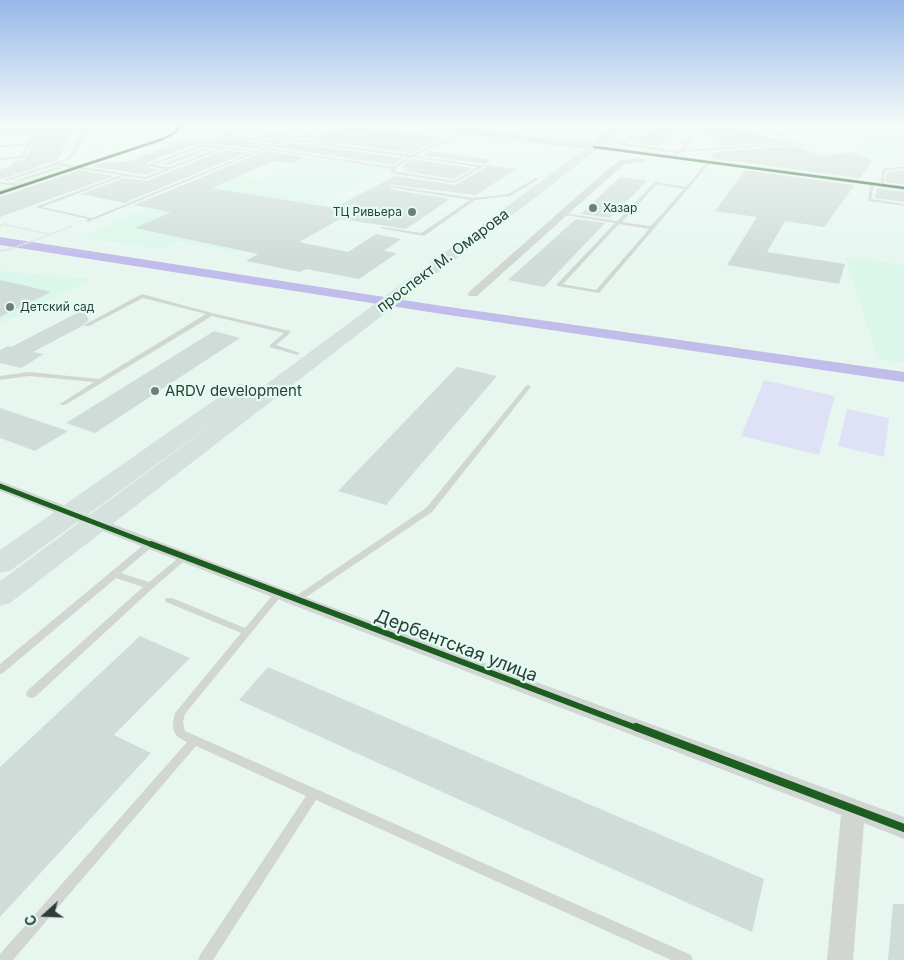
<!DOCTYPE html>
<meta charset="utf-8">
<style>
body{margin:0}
#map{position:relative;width:904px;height:960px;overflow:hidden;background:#e7f7f0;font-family:Inter,sans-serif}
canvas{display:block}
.north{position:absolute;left:20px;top:890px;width:50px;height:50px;-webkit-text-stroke:4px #e1fdf1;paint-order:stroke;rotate:250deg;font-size:14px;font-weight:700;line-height:20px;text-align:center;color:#313c38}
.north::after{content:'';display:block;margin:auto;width:18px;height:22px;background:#313c38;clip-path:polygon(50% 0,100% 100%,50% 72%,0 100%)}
</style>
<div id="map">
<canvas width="904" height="960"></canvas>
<div class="north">С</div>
</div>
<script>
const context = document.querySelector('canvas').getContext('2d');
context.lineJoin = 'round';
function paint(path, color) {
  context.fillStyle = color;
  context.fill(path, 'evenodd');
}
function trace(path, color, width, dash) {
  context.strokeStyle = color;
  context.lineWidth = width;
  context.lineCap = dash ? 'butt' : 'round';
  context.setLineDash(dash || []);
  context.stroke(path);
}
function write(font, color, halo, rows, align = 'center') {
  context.font = font + ' Inter,sans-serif';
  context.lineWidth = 4.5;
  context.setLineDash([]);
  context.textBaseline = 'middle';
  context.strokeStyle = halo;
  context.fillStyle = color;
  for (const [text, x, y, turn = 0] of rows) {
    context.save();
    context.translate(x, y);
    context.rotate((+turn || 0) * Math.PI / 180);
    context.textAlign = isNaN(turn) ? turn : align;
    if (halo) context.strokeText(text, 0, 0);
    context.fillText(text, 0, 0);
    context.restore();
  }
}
const built = new Path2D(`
 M844,126H904V165H895L846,140L872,139Z
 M311,157L386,168L232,252L179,241L162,250L81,237L226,174L262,179Z
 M845,257L904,265V363L878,359Z
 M0,271L93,279L0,324Z`);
const green = new Path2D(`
 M764,380L835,396L819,455L741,436Z
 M847,409L889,418L884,457L838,446Z`);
const canal = new Path2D(`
 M0,237L442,306L904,372V382L442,314L0,245Z`);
const building = new Path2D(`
 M280,126H311L304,129L301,127L226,131V128Z
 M348,126H353L442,137L411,153L297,137L312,132L313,138Z
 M655,126L680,127L658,146L633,142Z
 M702,126H734L782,142L721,146L726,141L698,132Z
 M294,132L275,139L249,135Z
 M71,135L57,160L0,180V170L11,166L15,161L25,159L32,145L28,142L33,136Z
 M220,136L266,144L256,149L203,142L148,162V167L158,170L145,175L92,166L106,162H126L191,138L207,141Z
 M286,142L403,158L393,165L274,147Z
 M795,146L823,156L851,152L873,160L860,178L709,158L715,152Z
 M204,148L211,149L169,165L162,164Z
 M224,150L246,153L124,203L81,194L124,178L147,181Z
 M265,151L303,157L301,160L292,163L273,161L212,188L334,208L395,176L455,185L485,168V165L516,169L476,195L392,185L390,187L394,190L450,199L406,229L340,219L299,242L348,252L376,234L401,239L384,251L397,253L359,279L306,269L300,272L246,261L258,254L135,228L171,212L134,205Z
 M430,151L490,160L485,164L422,155Z
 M412,159L472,168L454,179L404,171L409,168L401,167Z
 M56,167L62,168L20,182L13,181Z
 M79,170L114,176L0,217V197Z
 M745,170L855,185L824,227L785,221L767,252L845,264L839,284L727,265L757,217L715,211Z
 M901,170L904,171V184L886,182L887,173Z
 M620,177L647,181L610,218L581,214Z
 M877,188L904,192V202L875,198Z
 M576,219L605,223L544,287L508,280Z
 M0,280L27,286L51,292L0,317Z
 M83,310L89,320L82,326L33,352L44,354L21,368L0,363V350L8,346L11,347Z
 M214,331L240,338L95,433L66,423Z
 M457,367L497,376L386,505L338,491Z
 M0,408L68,431L35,451L0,438Z
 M140,636L190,658L114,735L151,753L0,917V767Z
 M268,667L764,879L752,932L239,700Z
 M893,904H904V960H888Z`);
const pathFar1 = new Path2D(`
 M92,150L93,148L103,146`);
const path = new Path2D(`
 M0,226L3,224L48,234
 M0,251L11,249L72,226`);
const lane = new Path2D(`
 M318,126H322L289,138L411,155L466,130L467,132L415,156L484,166L455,183L390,173L392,169L265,149L88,222L86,221L88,219L35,207L121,175L56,165L7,181L4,180L66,159L73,151L81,133L83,132L85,133C79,147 76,158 60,163L145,177L165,169L149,166V164L204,144L256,151L272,143L221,135L220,133L301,129L303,130L231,134L275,141ZM285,140H286L408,157L393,167L268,148ZM204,146L219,148L169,167L154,165ZM224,148L253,152L92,218L42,207L124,176L146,179ZM412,157L478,167L454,181L394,171L396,168Z
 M642,126H646L626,143L678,151L680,150L695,128L683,127L682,126H700L684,150L793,143L795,144L681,152L679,153L674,160L672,159L676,153L622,145V143Z
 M794,126H798C790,131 781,138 772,136L780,134Z
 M30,144L23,158L0,160V158L21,156L27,146L0,147V145Z
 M707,162L710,163L599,293L557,286V284L615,223L565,215H563V213L617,221L655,182L686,187ZM657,184L684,189L651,226L622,222ZM619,224L649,229L596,290L563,284Z
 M904,166V168L885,171L884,185L881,186L882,169Z
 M536,178L539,179L510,196L475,200L424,236L380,228L382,227L421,233L470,200L394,188L392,187L393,186L474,198L508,194Z
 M0,182L26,184L28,185L26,186L0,184Z
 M872,183L874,184L871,199L904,204V206L868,201L870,184Z
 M142,294L212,313L290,331V333L276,345L300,353L297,355L270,347V345L284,333L212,316L65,405H61L60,404L94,382L29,376L0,380V376L29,372L99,379L206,314L143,298L89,326H85L84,325Z
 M528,385L530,386V388L432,512L299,602H293L292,600L293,598L426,508L526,386Z
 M150,541L153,542L154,544L153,546L121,573L149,582L182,555H188L189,557L153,588L35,697L31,698L27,697L26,694L27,691L143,587L116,578L3,673L0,674V664L147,542Z
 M279,590L282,591L283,593L282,595L185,714L183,722L185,731L691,955L693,960H671L316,800L213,960H198L200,955L306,796L196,746L13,960H0V954L187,742C172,735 171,729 175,713L241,633L166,602L165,600L166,598H172L245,628L276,591Z`);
const street = new Path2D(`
 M177,126L182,127L178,133L165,140L0,195V190L161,138L174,131Z
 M594,145L904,186V190L592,148V146Z
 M641,158L645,160L644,162L625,164L614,173L477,296H469L468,294L469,292L608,169L620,160Z
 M0,481L302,596L904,817V839L864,823L853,960H827L841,815L290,604L0,491Z`);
const secondary = new Path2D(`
 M92,126H192L187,129L0,135V129Z
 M422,126H446L594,144L599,147L594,150L426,129Z`);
const primary = new Path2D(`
 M611,126H623L598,149L10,603L0,606V581L590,145Z
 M244,384L252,385L255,390L252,395L10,571L0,573V550L236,385Z`);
const cyclewayFar3 = new Path2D(`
 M594,147L904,188
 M0,193L163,139L176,132L179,127`);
const cyclewayFar2 = new Path2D(`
 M0,486L155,546`);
const cyclewayFar1 = new Path2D(`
 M151,544L639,729`);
const cycleway = new Path2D(`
 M636,727L904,828`);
const markers = [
 [593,208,5,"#717d78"],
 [412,212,5,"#717d78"],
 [10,307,5,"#717d78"],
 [155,391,5,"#717d78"]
];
const farPoinames = [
 ["Хазар",603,208],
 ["ТЦ Ривьера",402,212,"right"],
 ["Детский сад",20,307]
];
const streetNames = [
 ["проспект М. Омарова",443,261,-37]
];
const poiNames = [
 ["ARDV development",165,391]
];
const nearStreetnames = [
 ["Дербентская улица",456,646,21]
];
paint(built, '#dbf7eb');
paint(green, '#dfe2f7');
paint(canal, '#c1bdea');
paint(building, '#d0dcd7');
trace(pathFar1, '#dde2e0', 1, [2, 1]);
trace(path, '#dde2e0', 2, [2.5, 1]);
paint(lane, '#d1d6d3');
paint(street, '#d1d6d3');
paint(secondary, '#cfd7d4');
paint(primary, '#d4e1dd');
trace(cyclewayFar3, '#1b5e20', 2.5);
trace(cyclewayFar2, '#1b5e20', 5);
trace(cyclewayFar1, '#1b5e20', 6);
trace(cycleway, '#1b5e20', 8);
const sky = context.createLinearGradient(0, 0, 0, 260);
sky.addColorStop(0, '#98b8e9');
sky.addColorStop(0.48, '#f4fbf8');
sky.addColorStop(1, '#f4fbf800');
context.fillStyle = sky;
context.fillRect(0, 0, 904, 260);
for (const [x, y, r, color] of markers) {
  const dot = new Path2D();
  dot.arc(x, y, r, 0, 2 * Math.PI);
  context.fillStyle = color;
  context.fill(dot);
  trace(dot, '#e1fdf1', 2);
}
write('12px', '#313c38', '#e1fdf1', farPoinames, 'left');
write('15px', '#313c38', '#e1fdf1', streetNames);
write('15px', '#313c38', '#e1fdf1', poiNames, 'left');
write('18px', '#313c38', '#e1fdf1', nearStreetnames);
</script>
